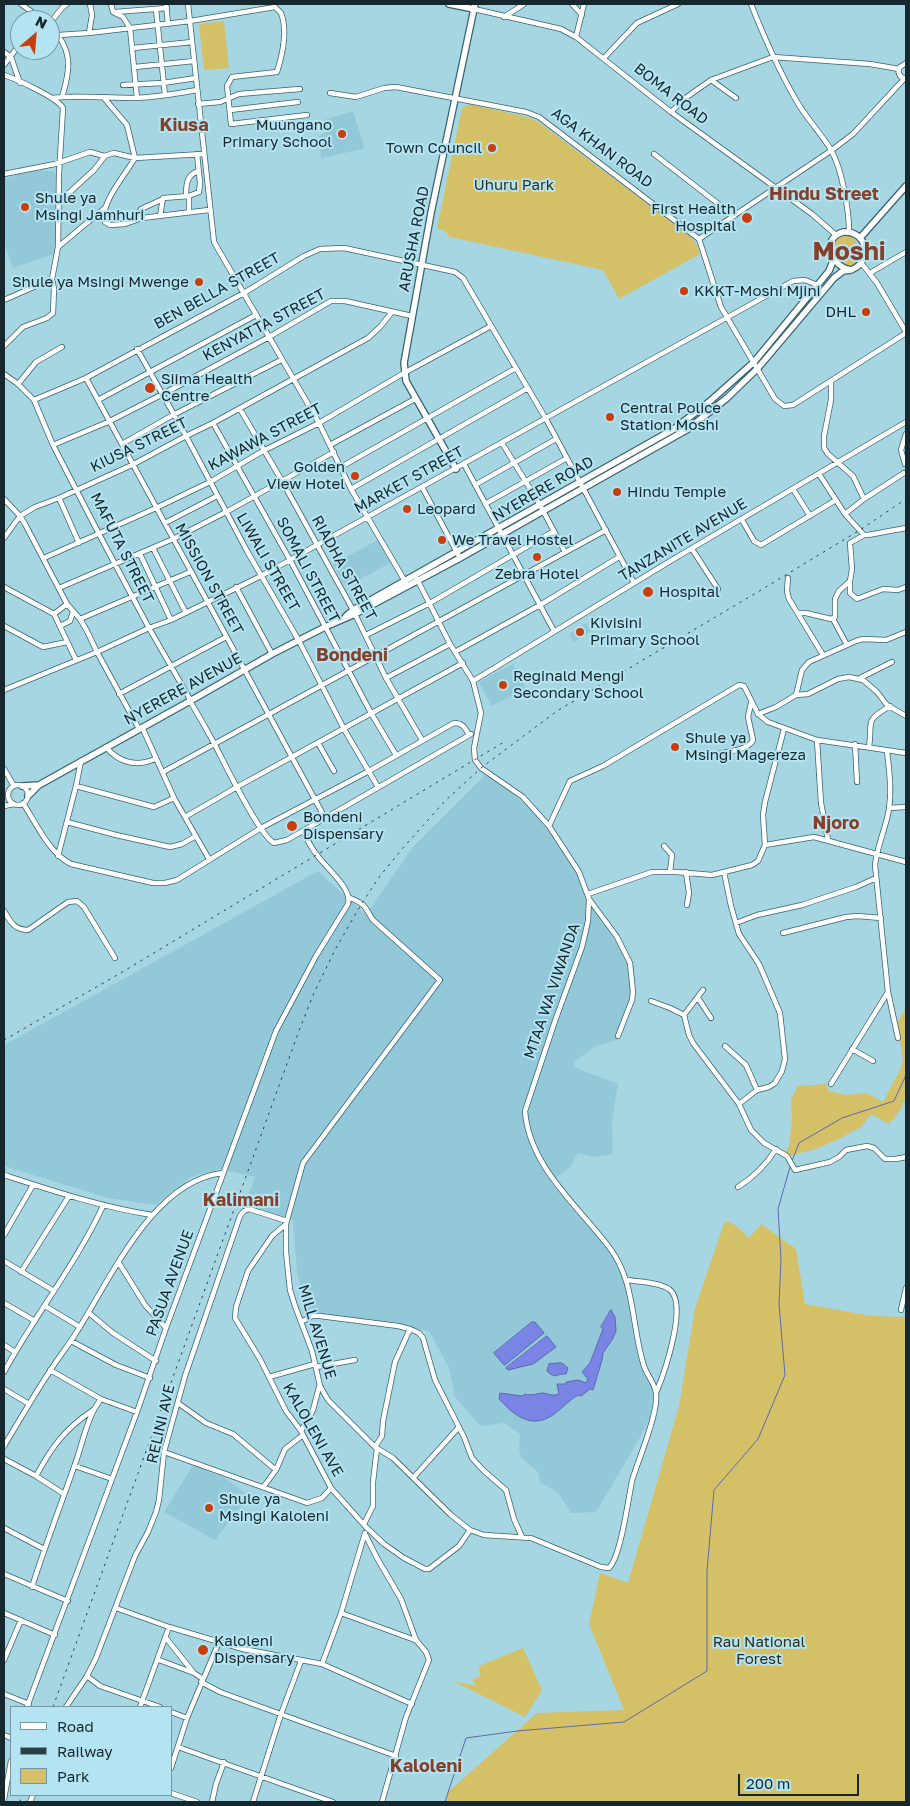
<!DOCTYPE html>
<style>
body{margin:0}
#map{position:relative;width:910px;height:1806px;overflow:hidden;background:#a7d6e3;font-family:"Golos Text",sans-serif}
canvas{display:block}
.frame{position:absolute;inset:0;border:5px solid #16282d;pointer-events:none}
.legend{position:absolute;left:10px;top:1706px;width:162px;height:90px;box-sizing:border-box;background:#b4e3f1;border:1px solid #7598a3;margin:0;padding:6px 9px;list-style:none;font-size:15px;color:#16282d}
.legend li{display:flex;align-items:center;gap:10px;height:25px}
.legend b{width:25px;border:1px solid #7598a3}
.north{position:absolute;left:10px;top:10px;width:50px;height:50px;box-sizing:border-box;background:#b4e3f1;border:1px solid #7598a3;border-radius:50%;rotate:27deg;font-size:14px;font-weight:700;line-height:20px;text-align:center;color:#16282d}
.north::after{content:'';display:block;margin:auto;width:18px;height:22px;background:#c63f0d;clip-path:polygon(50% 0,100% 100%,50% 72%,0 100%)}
.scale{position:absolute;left:738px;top:1774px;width:121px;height:22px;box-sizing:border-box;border:2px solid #16282d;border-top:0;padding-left:6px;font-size:15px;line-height:18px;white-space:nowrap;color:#16282d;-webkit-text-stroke:4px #b4e3f1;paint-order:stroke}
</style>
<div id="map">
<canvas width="910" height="1806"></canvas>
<div class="frame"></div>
<ul class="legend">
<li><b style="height:6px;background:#fff"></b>Road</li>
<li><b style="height:6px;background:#293f45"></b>Railway</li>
<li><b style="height:14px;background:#d4c067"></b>Park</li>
</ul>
<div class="north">N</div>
<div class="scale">200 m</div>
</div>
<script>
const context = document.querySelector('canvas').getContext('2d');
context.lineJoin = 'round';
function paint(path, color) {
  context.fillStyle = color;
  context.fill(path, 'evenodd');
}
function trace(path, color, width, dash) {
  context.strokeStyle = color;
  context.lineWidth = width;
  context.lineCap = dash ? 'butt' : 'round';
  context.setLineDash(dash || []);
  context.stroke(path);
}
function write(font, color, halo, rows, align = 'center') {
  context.font = font + ' "Golos Text",sans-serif';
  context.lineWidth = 4;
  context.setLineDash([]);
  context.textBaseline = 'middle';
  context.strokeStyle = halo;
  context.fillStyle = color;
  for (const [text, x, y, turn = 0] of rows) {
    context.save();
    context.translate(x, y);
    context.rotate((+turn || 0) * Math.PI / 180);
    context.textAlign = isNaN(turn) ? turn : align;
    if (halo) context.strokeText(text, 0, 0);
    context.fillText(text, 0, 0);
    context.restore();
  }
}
const built = new Path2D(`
 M353,111L364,146L363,149L321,158L319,136L328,132L324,120Z
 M30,171H54L61,178L60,218L57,253L13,268L4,243V179Z
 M378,540L390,563L346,587L333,564Z
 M586,623L591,631L574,642L569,634Z
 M513,664L526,689L492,706L479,682Z
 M485,775L497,781L531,809L551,834L578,875L609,932L634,965L635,994L618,1040L596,1046L575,1061L574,1067L618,1084L612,1121L613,1154L594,1157L578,1153L570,1167L551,1182L606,1241L628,1280L646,1365L653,1380L660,1386L652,1413L638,1441L596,1512L571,1513L558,1493L540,1482L538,1472L521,1458L519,1448L520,1434L504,1423L480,1426L455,1397L449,1368L429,1331L369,1320L307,1312L297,1272L293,1220L278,1216L245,1204L255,1177L220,1169L191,1177L155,1205L108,1198L4,1166V1045L318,871L366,915L412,848Z
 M196,1465L210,1473L222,1476L249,1496L215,1540L164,1512L192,1467Z`);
const green = new Path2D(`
 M224,21L229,68L204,70L199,24Z
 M469,104L527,117L537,121L688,234L696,243L700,254L619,299L603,270L450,237L445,231L437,228L462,108Z
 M846,234C855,236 863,251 858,260C847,281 817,240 846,234Z
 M906,1008V1097L901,1109L889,1124L871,1114L861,1127L841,1138L816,1149L780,1158L789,1147L792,1120L791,1099L798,1086L826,1084L829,1091L846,1095L867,1093L883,1102L900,1070L903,1059L897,1023Z
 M725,1221L735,1225L749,1238L761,1224L796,1249L805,1304L872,1316L906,1317V1802H447V1793L537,1713L624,1710L589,1624L600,1573L628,1583L679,1406L695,1308Z
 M523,1648L542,1690L525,1717L453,1681L477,1686L472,1680L480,1676L479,1666Z`);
const water = new Path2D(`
 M611,1310L615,1317L616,1331L612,1340L603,1353L602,1360L593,1390L590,1389L581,1396L578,1395C570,1400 564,1406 557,1412C533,1431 516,1417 499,1399L500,1393L522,1396L525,1394C533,1396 534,1394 542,1393C549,1393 551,1397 559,1394L557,1384H566V1382L578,1380L586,1383L588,1379L582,1372L590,1363L603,1329L601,1327Z
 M532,1322H535L544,1333L505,1365L503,1364L494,1353Z
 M547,1336L556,1347L533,1364L508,1370L506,1368Z
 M559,1363H562L568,1368L566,1374C557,1373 556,1380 547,1371L549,1364Z`);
const stream = new Path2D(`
 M792,1161L799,1143L842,1118L894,1101L906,1075
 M445,1802L466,1738L517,1731L624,1722L707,1671V1571L714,1490L758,1439L785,1375L779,1304L781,1259L778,1209L790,1167`);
const minor = new Path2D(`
 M21,4L43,20
 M111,4L113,12L123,17L130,28L137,98
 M166,4L168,24
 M188,4L214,242L319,423L351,489L406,583
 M572,4L582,15
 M751,4C764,37 778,69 796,100C806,118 821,133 831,150C842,169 849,210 849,231
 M156,9L165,95
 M474,9L561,29L576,37L671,112L812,214L836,235
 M115,12L167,8
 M504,17L524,4
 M50,23L62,8L67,4
 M50,26C73,49 71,68 62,97
 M89,33L92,15L90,4
 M59,35L89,33L190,21L275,7L281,13C288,31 283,53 277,72L232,77L227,86L231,124L307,115
 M576,37L584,4
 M133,48L192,42
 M4,52L11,57L20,83
 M604,58L637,23L678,4
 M4,65L20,44
 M135,67L194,61
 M4,75C16,79 58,98 63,108L59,174L58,247L52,279L54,289L53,313L47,318L23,327L4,346
 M905,79C899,77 897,72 900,67L906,63
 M711,80L736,98
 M123,85L163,83L196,78
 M330,93L356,97L384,88L396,87L526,112L539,117L699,239L721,307L775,399L784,406L793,405L906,333
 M52,98C78,95 105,98 131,98C153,98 175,94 197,90
 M104,98L127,125L135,158C126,174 99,204 105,222L110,225L125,224L142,218L209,210
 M198,104L220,102L239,94L300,89
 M230,110L298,102
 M671,112L684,99L711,80L773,57L870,64L899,69
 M654,154L734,216
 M4,174L55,164L90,152L104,156L114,153L135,158L203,154
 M186,196C186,184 187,174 199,171
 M189,196V212
 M59,202L94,170L105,156
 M160,216L163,198L189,196L199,192L200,183L197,154
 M135,220L141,209L163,199
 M699,239L832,150L853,134L904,79
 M58,247L106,207
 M862,264L877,283L906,332
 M870,273L906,252
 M4,300L52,279
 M137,349L186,436L247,551L299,641L344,729L378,787
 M4,374L18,384L34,400L53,445L99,534L149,628L191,701
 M86,378L325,818
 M831,381V400L824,436V448L828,454L853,476L864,499
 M18,384L36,362L62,347
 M34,400L86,378L244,293L304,256L320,249L344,248L455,272L463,278L546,419L634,583
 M98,400L256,315
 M240,409L282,481L353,610L386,678L422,740
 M213,423L290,560L371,713L396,755
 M502,443L540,505L565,552
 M122,444L173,415L281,360
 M53,445L108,422L163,394L269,337L331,301H345L412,316
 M330,445L415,399
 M464,464L554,631
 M905,464L901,450L906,434
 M341,467L516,368
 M819,474L845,514L864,535H868L906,528
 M475,485L556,439
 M422,487L460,558
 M351,489L528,388
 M793,489L810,516
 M59,498L79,543
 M4,499L20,516L25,524L67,604L80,619L87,631L97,652L139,729
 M485,504L567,458
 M845,514L864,499L904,473
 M742,520L754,541L761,545L836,500
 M165,523L217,496
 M4,538L20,516L35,507L59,498L132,465L186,436L213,423L368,338L380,327L392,312
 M153,548L186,613
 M692,549L718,589
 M140,554L171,620
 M44,558L156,508L210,482L263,451L319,423L404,373L491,326
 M788,578L787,591L789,599L823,655
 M850,581V593L857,599L883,589L898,590L906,587
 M4,587L54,614L67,604
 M236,587L272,654
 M59,588L173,539L226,512L334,452
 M799,613H806L831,619L835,617V599L839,591L850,581L852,569L850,543L864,535
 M54,614L76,660
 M80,619L190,572
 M833,619L847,645
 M4,626L43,647L67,642
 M60,626L70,621L73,612
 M366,635L430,603L554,531
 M455,652L540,605L619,557
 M386,678L450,644
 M860,678L892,662
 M473,681L672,560L906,422
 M4,690L97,652L149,628L171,620L261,576L793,281L805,280L817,285
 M119,694L226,637
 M796,695L802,670L809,662L856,641L863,639L886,640L906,632
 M190,701C199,716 207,730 215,745C225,764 259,835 274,843L287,840L471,734
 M758,714L776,707L796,695L808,694L838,679L849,677L863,680L877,692L887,705L906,716
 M142,727L174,798L209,859
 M817,740L821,803L828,840
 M318,743L334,771
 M855,744L857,782
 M106,747C119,763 137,767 155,759
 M869,747C873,721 863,722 890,706
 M887,751C889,770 892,789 889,809C886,828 877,846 875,865L888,992L898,1038
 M718,754C728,751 749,750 753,740L748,717L751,703
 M4,769L14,786
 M163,772L606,530
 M8 795a10 10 0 1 1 20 0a10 10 0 1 1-20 0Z
 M76,786L154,807L174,798
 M23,803C36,823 49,853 71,864L153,883H165L177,880L261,828L369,771L454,723C463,723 465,728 469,735
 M4,806L14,804
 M889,808L906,807
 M185,817L237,787L463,663
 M67,822L116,835L170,847L182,844L196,836
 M549,826L570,781L603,766L739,685L744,686L758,714L768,722L817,740L906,753
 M765,845L763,815L765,802L784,729
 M664,846L672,855L670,872
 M58,856L76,786L81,761
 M686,872L689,893L687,905
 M724,872L731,906L739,934L759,964L780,1013L785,1059L782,1071L775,1083L769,1087L757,1090L739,1104
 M588,894L652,872H677L712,875L752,865L758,861L765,845L814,837L906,862
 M350,898C366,904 365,908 373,920L440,980L303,1163L286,1224V1252L290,1290L295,1306L312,1351L320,1386L328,1400L375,1447L393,1458L451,1515L470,1530L484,1535L531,1538L601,1567L609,1568C621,1556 628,1500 632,1481C638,1460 659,1412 656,1393C655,1384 647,1375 644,1366C631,1326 636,1282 609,1247C578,1206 529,1166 525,1111L555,1021L582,947L588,921L589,899L579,872L549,826L523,797L481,768L475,760L474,748L481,713L473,681L450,644L417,579
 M589,899L617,937L630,963L633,992L632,1000L618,1036
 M4,911C10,921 14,930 28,930L68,902L77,901L84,907L115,958
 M736,923L757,915L802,905L856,887L876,878
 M783,933L846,917L858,916L881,918
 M698,998L711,1018
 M651,1001L670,1008L684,1015L689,1035L693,1043L739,1104L751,1130L764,1143L787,1156L795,1170L830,1162L839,1157L846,1150L867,1146L874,1148L885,1159H896L906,1157
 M684,1015L703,990
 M725,1046L746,1065L757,1090
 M852,1049L873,1061
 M831,1084L888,992
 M4,1175C53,1191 101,1207 152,1215
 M738,1187C754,1177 766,1165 776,1149
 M286,1224L272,1236L248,1271L236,1307L235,1318L260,1359L286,1411L301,1431L331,1488L366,1527L384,1544L404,1558L425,1569H429L459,1546L470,1530
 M4,1235L33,1185
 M4,1261L54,1291
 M119,1263L145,1305L166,1328
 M21,1272L69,1196
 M627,1280C640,1282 658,1282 669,1289C689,1303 664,1374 656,1393
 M4,1303L35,1321
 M45,1306L80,1327
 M901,1310L906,1288
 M89,1313L113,1333L156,1361
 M301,1322L312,1316H320L398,1326L410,1329L419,1333L423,1338L435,1380L464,1437L472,1458L484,1471L506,1490L514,1519L522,1537
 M71,1341L116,1365L150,1378
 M4,1345L15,1352
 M316,1367L355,1360
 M50,1370L101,1399L137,1412
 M4,1372C35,1315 76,1264 103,1206
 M269,1377L315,1364
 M4,1389L29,1404
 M178,1403L206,1423L233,1434L276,1470
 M301,1431L313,1410L319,1387
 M4,1446C19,1421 34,1395 50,1371C58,1358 68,1346 76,1333C110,1280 153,1180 223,1173
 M375,1447L382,1436L383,1421L395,1362L410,1329
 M164,1452L307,1503L322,1498L331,1488
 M4,1459L36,1476L64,1494
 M75,1466L112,1479
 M36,1476C53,1445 64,1430 93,1410
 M414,1477L459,1427
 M264,1486L276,1470L285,1449L303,1435
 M364,1524L373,1506V1482L377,1448
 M4,1528L44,1549
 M365,1534L377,1558L401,1599L416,1640L426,1652L429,1660L406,1717L382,1802
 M4,1574L68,1601
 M32,1587C45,1546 60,1507 74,1467C83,1444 86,1418 101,1399
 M116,1608L169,1627L243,1649L322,1664L412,1704
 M4,1613L55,1635
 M341,1613L415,1640
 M166,1638L193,1672
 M4,1660L21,1620
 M159,1660L194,1673L203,1679
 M322,1664L341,1613L365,1533
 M87,1676L100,1686L160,1707
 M201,1682L220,1692L396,1756
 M4,1694L29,1704
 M27,1707L137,1412L166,1328L276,1031L316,956L348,904C353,889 326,868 317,855C311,848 307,839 303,831
 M66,1707L87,1676L96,1658L135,1556L148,1532L156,1512L159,1500L164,1452L185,1376L240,1216L244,1211L249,1209L287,1221
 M140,1707L169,1627
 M171,1712L187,1718
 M4,1735L11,1738
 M178,1747L333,1802
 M171,1768L187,1718L219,1642
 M171,1793L197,1802
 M4,1799L11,1761
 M30,1802L33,1795
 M212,1802L216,1784L224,1762
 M253,1802L281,1714L301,1661`);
const major = new Path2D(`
 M449,4L474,9
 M843,232C867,230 874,261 851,270C831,267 820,239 843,232Z
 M860,238L906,186
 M456,469L406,381L404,363L431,213L475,4
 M346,616L353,610L674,429L709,402L754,362L829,271L833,261L831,254
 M22,786L39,785
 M28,796L39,785L190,701L272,654L325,627L355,614L460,558L688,429L727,398L758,368L834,278L843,271L851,270`);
const rail = new Path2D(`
 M4,1040L119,974L504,742
 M53,1707L300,1028L314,993L336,948L362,903L380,876L402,849L445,801L481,768L557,711L761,590L860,530L906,499
 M20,1802L22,1795`);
const markers = [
 [342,134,5,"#c63f0d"],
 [492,148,5,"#c63f0d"],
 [25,207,5,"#c63f0d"],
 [747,218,6,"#c63f0d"],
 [199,282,5,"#c63f0d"],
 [684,291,5,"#c63f0d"],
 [866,312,5,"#c63f0d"],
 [150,388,6,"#c63f0d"],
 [610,417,5,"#c63f0d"],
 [355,476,5,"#c63f0d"],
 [617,492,5,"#c63f0d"],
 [407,509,5,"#c63f0d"],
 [442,540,5,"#c63f0d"],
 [537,557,5,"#c63f0d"],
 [648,592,6,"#c63f0d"],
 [580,632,5,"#c63f0d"],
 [503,685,5,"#c63f0d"],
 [675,747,5,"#c63f0d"],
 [292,826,6,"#c63f0d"],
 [209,1508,5,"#c63f0d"],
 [203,1650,6,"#c63f0d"]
];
const streetNames = [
 ["BOMA ROAD",671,94,38],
 ["AGA KHAN ROAD",602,148,37],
 ["ARUSHA ROAD",414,239,-79],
 ["BEN BELLA STREET",217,291,-29],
 ["KENYATTA STREET",264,325,-28],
 ["KAWAWA STREET",265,437,-28],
 ["KIUSA STREET",139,445,-26],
 ["MARKET STREET",409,480,-29],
 ["NYERERE ROAD",543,489,-30],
 ["TANZANITE AVENUE",683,540,-31],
 ["MAFUTA STREET",122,548,63],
 ["LIWALI STREET",268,562,60],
 ["RIADHA STREET",344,568,61],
 ["SOMALI STREET",308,570,62],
 ["MISSION STREET",209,579,61],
 ["NYERERE AVENUE",183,689,-29],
 ["MTAA WA VIWANDA",552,991,-71],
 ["PASUA AVENUE",170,1283,-70],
 ["MILL AVENUE",317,1332,73],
 ["RELINI AVE",161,1424,-77],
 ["KALOLENI AVE",313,1430,60]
];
const poiNames = [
 ["Muungano",332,125,"right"],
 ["Primary School",332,142,"right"],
 ["Town Council",482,148,"right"],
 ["Shule ya",35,198],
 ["Msingi Jamhuri",35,215],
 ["First Health",736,209,"right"],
 ["Hospital",736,226,"right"],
 ["Shule ya Msingi Mwenge",189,282,"right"],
 ["KKKT-Moshi Mjini",694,291],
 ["DHL",856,312,"right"],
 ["Siima Health",161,379],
 ["Centre",161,396],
 ["Central Police",620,408],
 ["Station Moshi",620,425],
 ["Golden",345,467,"right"],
 ["View Hotel",345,484,"right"],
 ["Hindu Temple",627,492],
 ["Leopard",417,509],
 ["We Travel Hostel",452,540],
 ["Zebra Hotel",537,574,"center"],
 ["Hospital",659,592],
 ["Kivisini",590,623],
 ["Primary School",590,640],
 ["Reginald Mengi",513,676],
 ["Secondary School",513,693],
 ["Shule ya",685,738],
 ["Msingi Magereza",685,755],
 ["Bondeni",303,817],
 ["Dispensary",303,834],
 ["Shule ya",219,1499],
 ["Msingi Kaloleni",219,1516],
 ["Kaloleni",214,1641],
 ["Dispensary",214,1658]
];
const parkNames = [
 ["Uhuru Park",514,185],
 ["Rau National",759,1642],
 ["Forest",759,1659]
];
const quarterNames = [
 ["Kiusa",184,125],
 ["Hindu Street",824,194],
 ["Bondeni",352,655],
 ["Njoro",836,823],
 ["Kalimani",241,1200],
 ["Kaloleni",426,1766]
];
const townNames = [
 ["Moshi",849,252]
];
paint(built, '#92c8d8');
paint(green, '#d4c067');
paint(water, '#7a84e5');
trace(water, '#5c68ae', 1);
trace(stream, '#5c68ae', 1);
trace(minor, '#37636f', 6);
trace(major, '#37636f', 8);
trace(minor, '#fff', 4.5);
trace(major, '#fff', 5.5);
trace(rail, '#293f45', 1, [2.5, 5]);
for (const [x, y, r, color] of markers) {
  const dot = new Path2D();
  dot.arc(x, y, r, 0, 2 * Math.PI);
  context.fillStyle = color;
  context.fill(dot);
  trace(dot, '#b4e3f1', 2);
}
write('15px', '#16282d', '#b4e3f1', streetNames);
write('15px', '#16282d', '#b4e3f1', poiNames, 'left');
write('15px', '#332e1a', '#b4e3f1', parkNames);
write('bold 18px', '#85402c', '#b4e3f1', quarterNames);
write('bold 25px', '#85402c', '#b4e3f1', townNames);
</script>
